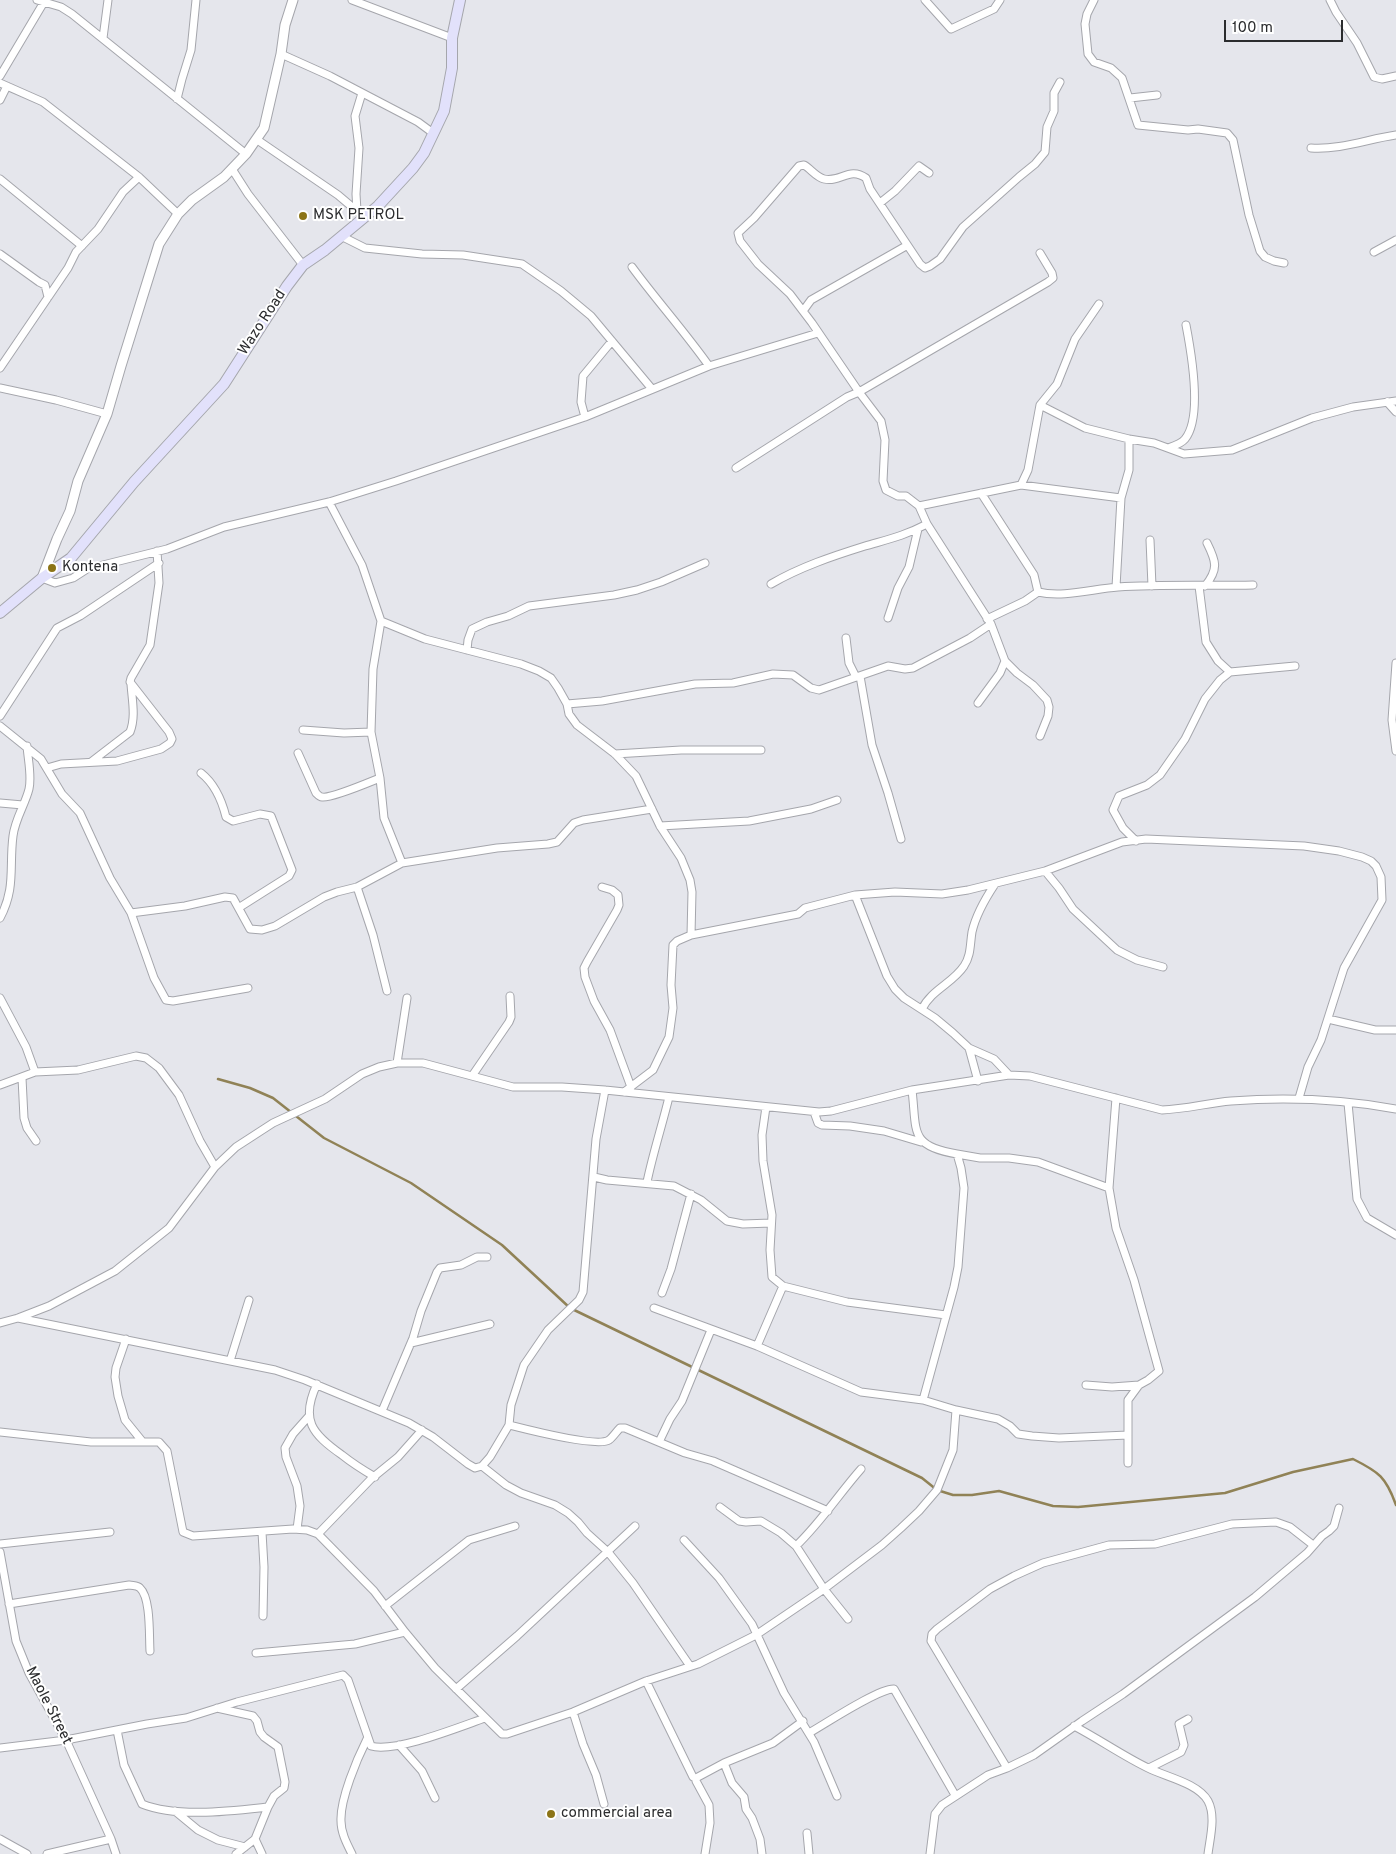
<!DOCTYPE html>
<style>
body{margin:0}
#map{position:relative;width:1396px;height:1854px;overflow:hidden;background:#e5e6ec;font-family:Overpass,sans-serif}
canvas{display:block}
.scale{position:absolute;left:1224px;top:20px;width:119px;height:22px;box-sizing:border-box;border:2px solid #2b2c2e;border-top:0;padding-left:6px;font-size:15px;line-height:18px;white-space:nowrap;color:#2b2c2e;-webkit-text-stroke:4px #fff;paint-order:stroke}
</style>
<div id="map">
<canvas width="1396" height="1854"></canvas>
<div class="scale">100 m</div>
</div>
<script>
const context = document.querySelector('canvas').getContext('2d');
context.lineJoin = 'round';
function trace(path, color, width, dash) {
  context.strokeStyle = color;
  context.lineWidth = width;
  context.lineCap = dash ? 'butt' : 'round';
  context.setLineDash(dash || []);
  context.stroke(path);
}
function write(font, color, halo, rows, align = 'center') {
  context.font = font + ' Overpass,sans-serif';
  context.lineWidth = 4;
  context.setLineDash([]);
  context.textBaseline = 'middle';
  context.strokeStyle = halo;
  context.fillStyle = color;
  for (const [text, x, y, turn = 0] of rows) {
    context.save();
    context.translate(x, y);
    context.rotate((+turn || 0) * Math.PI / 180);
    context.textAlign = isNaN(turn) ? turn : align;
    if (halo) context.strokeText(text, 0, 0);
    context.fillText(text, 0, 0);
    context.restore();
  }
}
const stream = new Path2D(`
 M218,1079L250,1088L273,1098L324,1138L411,1183L502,1245L570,1308L922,1478L937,1490L953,1495H972L999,1491L1053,1506L1078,1507L1225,1493L1293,1472L1353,1459C1379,1472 1386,1477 1396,1505`);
const minor = new Path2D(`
 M37,0L61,7L72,14L246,154
 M352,0L452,38
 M925,0L951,29L994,9L1000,0
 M1094,0L1087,14L1085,24L1088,54L1094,62L1111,68L1122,78L1138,125L1188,130L1198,129L1227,133L1233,140L1249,215L1260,251L1265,257L1274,261L1284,263
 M1330,0L1336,12L1357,43L1374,77L1382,79L1396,76
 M103,38L108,0
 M281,54L330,76L418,122L433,133
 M0,76L44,2
 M0,83L43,102L139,177L178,214
 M1130,98L1157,95
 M177,99L182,79L191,50L196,0
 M0,100L7,86
 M256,139L338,195L364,217
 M1311,148C1340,150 1368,139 1396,135
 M232,169L248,194L303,265
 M0,179L82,246
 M880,203L895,191L919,166L929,173
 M357,211L356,194L359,148L355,116L362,93
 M341,236L365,248L422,254L463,255L522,264L561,291L591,316L652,389
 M1374,252L1396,240
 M0,254L39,282L45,285L48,297
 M632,267C657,301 685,332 709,366
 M803,311L811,300L906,246
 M0,368L68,268L76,252L98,229L123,192L139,177
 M0,388L56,400L107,414
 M1387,402L1396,412
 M1040,405L1085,428L1129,439L1154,443L1184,454L1232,450L1312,418L1353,407L1396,401
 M585,417L581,402L583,376L612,341
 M1168,448C1174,446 1181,444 1185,439C1203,417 1191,351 1186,325
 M736,468L847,397L859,392L1048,282L1053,278L1052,273L1040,253
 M1021,485L1028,470L1040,405L1057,384L1075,339L1099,304
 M981,493L1034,575L1038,592
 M329,502L362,565L381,621L373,669L371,732L380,778L384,818L402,863
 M919,506L1021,485L1121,498
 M1150,540L1152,586
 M42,578L55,583L73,578L87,569L167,549L224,527L329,502L396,481L585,417L709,366L818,333
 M771,584C800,567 833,556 865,546C889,539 904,536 927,524
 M1199,586L1206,642L1218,661L1230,672
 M1205,586C1219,569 1216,561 1207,543
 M1116,587L1121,498L1129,470V439
 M888,618L898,588L909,567L918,529
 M987,619L1025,601L1038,592C1063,598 1092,589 1118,587C1163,584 1208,586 1253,585
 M381,621L425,639L521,664L539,671L551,678L558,688L567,704L569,714L577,725L615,754L636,776L660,826L681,858L690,880L692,892L691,935L677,941L673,945L671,985L673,1008L669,1037L653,1070L624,1092
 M846,638L849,663L856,677
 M467,650L468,640L472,629L487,622L508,616L529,606L614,595L637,590L661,582L705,563
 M1396,663L1392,720L1396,751
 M860,676L872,745L888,793L901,839
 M978,703L1000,673L1005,661
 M567,704L602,701L695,684L733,683L773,674L793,675L811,688L819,690L888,666L905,669L913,668L970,638L991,624
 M0,716L57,628L80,616L159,563
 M0,726L41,759L62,794L80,813L110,878L131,913L154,978L166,1000L173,1001L248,988
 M303,730L344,733L371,732
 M1040,736L1048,716L1049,707L1047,700L1033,685L1017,673L1005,661L991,624L927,524L919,506L906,496H898L886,490L883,481L885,440L881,421L859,392L812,323L790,294L758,264L740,241L738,233L754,218L799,166L804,165C811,169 816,177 824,179C841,183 849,166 866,178L870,189L920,264L925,268L930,266L940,259L963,227L1019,177L1035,164L1045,152L1047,127L1054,111V93L1060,82
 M298,753L316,793C317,794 320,797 322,797C330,799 370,782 380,778
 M615,754L681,750H761
 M91,762L130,732C136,717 132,700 131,684
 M47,768L61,764L117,761L161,749L170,743L172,739L169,732L130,682L131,678L150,645L159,583L157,551
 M201,773C215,784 222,801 226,817L233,821L260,814L271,816L292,870L289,876L240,907
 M0,803L23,805
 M660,826L749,821L811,809L837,800
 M1136,841L1123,828L1113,810L1119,796L1147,785L1160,775L1185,739L1205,699L1220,680L1230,672L1295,666
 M1045,871L1059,888L1073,909L1117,950L1137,960L1163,967
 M357,887L373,935L387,991
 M602,887L612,890L618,895L619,905L617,910L587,962L584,968L585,977L594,1001L610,1030L631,1087
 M855,895L887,976L895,989L904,998L935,1018L953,1033L969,1048L994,1059L1009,1075
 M131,913L185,906L225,897L233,898L250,929L262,930L275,926L324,897L337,892L357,887L402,863L497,848L548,844L557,842L574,823L583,820L652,809
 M0,918C16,888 9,867 13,836C15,819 25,805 29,789C32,776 28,760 27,746
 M691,935L798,914L805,908L855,895L895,892L942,894L968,890L1045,871L1122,842L1146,839L1304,846L1339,851L1362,857L1371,861L1376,866L1381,877L1382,900L1344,968L1321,1040L1308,1067L1299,1098
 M0,998L26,1047L35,1072
 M922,1009C931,990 953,983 964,966C971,956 970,944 972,932C976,914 985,899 995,884
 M1328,1019L1375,1030H1396
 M969,1048L978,1081
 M397,1063L407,998
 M472,1076L509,1022L511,1017L510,996
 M22,1078L24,1118L27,1128L36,1141
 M0,1085L35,1072L78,1070L136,1056L146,1058L159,1068L179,1095L200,1141L215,1167
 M1116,1098L1109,1188L1116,1228L1134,1280L1159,1371L1148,1380L1139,1385L1128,1400V1463
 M1348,1103L1357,1199L1367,1218L1396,1235
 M766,1107L762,1135L763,1161L772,1215L770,1250L772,1277L783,1286L847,1302L946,1315
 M814,1112L818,1123L822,1125L850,1126L884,1131L921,1142
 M957,1154L980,1158H1009L1038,1162L1109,1188
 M594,1177L607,1180L674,1186L701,1200L727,1221L743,1224L771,1223
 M647,1182C653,1153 662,1126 669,1097
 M662,1293L671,1269L691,1194
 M654,1308L757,1346L861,1392L923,1400
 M18,1318L275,1370L305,1380L409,1423L433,1437L468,1464L475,1468L482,1466L490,1457L509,1425L511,1405L524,1365L548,1330L579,1300L583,1292L596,1139L605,1090
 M0,1323L18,1318L49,1306L115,1271L169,1228L215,1167L236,1147L273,1123L325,1099L362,1074L379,1067L397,1063H423L513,1087H562L605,1090L819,1112L831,1111L912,1090L1009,1075L1030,1076L1162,1110C1186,1109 1208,1103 1231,1101C1286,1097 1341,1099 1396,1109
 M126,1339L116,1368L115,1377L118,1396L125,1420L142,1441
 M411,1343L490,1324
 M757,1346L783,1286
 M230,1361L249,1300
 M317,1384C300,1420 312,1434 342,1455C352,1463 363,1470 375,1477
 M1086,1385L1112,1387L1139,1385
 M956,1410L998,1419L1010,1426L1018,1434L1032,1436L1059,1438L1128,1435
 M382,1411L413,1338L421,1311L437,1272L440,1268L461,1265L477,1257H487
 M509,1425C525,1429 597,1448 609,1440C613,1437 616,1432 620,1428H625L685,1453L713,1461L828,1511
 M0,1432L91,1442H159L167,1451L183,1532L193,1536L293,1529L307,1530L318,1534L374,1591L405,1632L435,1668L502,1734H507L573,1712L646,1681L698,1664L756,1635L824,1589L882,1545L901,1528L919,1511L937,1490L953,1450L956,1410L923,1400L954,1287L958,1267L964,1188L961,1168L957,1154C909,1146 917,1132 912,1090
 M659,1442L670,1419L682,1401L711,1330
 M482,1466L506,1485L521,1493L555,1505L568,1513L578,1522L587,1533L608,1552L633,1583L690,1666
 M720,1507L739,1521L746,1522L761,1521L781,1533L796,1546L824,1589L848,1619
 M297,1529L300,1506L297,1486L286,1457L285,1448L293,1434L309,1416
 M262,1532L264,1567L263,1616
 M318,1534L371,1479L398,1457L422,1430
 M684,1540L719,1578L752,1624L784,1693L814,1742L837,1796
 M0,1544L110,1532
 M796,1546C821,1522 839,1494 861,1469
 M0,1552L16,1641L29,1673L66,1740L111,1839L116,1854
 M9,1604L129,1585C134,1586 137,1585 140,1588C151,1598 149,1636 150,1651
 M385,1606L469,1540L515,1526
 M256,1653L355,1644L405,1632
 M646,1681L693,1777L696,1778L724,1763L773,1743L803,1721
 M456,1689L517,1636L635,1526
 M217,1708L253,1716L257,1721L260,1732L264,1737L278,1747L285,1782L284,1788L274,1796L268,1807
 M573,1712L583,1744L596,1775L604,1804
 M1074,1726C1099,1739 1123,1756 1148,1768C1166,1777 1198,1783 1208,1801C1216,1816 1210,1838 1208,1854
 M117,1730L124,1765L142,1804C177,1818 231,1811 268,1807L255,1839L236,1854
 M809,1733C825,1724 879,1688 894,1689L955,1795
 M399,1745L422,1771L435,1798
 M0,1748L66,1740L147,1724L186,1718L237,1702L343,1675L348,1680L371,1746C395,1753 459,1727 485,1718
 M724,1763L732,1783L744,1797L746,1809L752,1818L760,1839L762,1854
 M1007,1768L931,1641L932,1634L937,1629L990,1589L1014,1576L1043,1563L1109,1545L1155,1544L1232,1524L1276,1522L1290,1527L1313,1545
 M1149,1768L1181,1752L1184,1745L1179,1724L1188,1719
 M696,1778V1781L709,1805L710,1823L705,1854
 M175,1811L198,1830L218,1840L245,1847
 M807,1833L809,1854
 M0,1839L27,1854
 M255,1839L262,1854
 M47,1854L111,1839
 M352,1854C347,1844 341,1833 341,1821C340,1799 357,1759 367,1739
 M930,1854L935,1814L942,1805L988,1775L1007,1768L1034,1755L1082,1721L1123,1694L1255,1597L1307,1553L1322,1536L1329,1531L1334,1526L1339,1508`);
const tertiary = new Path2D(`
 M42,578L57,539L70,511L78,481L107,414L121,366L159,244L178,214L192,200L224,177L246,154L264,128L281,54L285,25L293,0`);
const secondary = new Path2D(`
 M0,613L42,578L71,558L134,482L224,384L287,286L303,265L325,250L378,206L413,168L424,153L444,111L452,68V38L460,0`);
const markers = [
 [303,216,5,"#8c7417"],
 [52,568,5,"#8c7417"],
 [551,1814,5,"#8c7417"]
];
const poiNames = [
 ["MSK PETROL",313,216],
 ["Kontena",62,568],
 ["commercial area",561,1814]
];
const streetNames = [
 ["Wazo Road",263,323,-57],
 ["Maole Street",48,1706,63]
];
trace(stream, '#908256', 2.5);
trace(minor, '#a5a6ac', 9);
trace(tertiary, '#a5a6ac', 11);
trace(secondary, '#a5a6ac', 12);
trace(minor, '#fff', 7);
trace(tertiary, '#fff', 9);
trace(secondary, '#e2e1fb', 10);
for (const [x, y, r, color] of markers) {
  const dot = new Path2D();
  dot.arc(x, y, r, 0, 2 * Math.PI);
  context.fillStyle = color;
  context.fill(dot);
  trace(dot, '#fff', 2);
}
write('15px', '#2b2c2e', '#fff', poiNames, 'left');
write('15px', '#2b2c2e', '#fff', streetNames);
</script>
